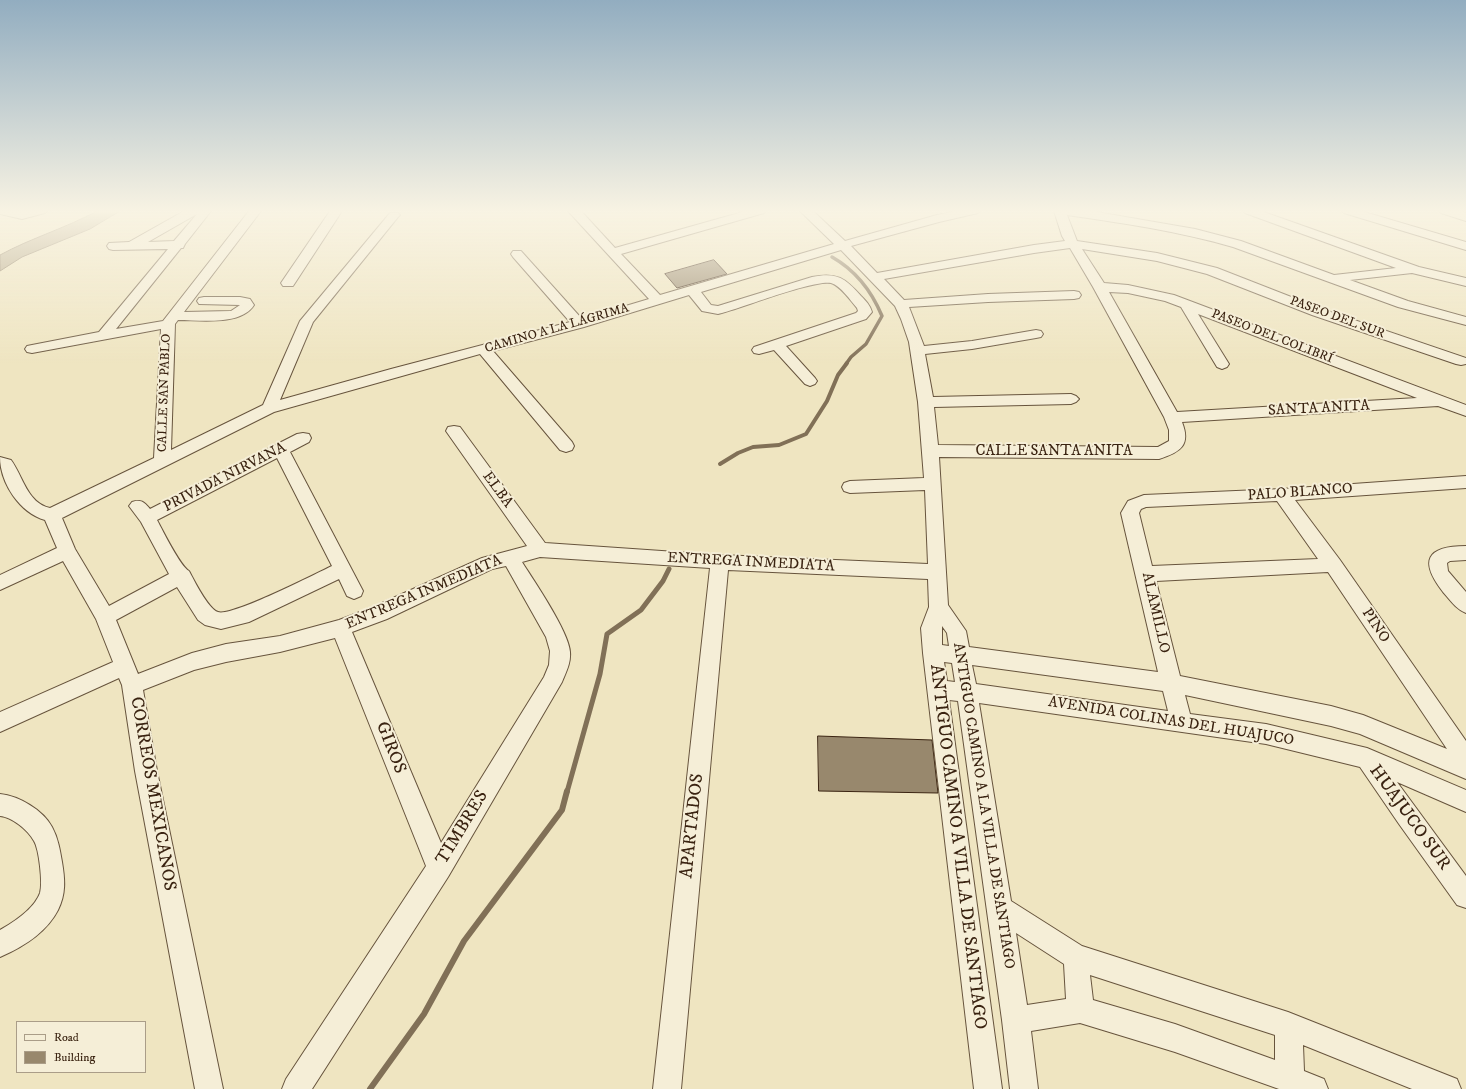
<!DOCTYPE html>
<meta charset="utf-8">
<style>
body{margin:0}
#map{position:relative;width:1466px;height:1089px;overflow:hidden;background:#efe5c1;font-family:"IM FELL DW Pica",serif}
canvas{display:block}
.legend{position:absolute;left:16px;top:1021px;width:130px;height:52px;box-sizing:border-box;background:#f5eed7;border:1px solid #aa9d88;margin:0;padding:5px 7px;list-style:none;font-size:12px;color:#3a2311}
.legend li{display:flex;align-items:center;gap:8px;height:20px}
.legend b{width:20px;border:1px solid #aa9d88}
</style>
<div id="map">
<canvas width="1466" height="1089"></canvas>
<ul class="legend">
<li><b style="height:5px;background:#f5eed7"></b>Road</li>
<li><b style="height:11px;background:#98886d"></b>Building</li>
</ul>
</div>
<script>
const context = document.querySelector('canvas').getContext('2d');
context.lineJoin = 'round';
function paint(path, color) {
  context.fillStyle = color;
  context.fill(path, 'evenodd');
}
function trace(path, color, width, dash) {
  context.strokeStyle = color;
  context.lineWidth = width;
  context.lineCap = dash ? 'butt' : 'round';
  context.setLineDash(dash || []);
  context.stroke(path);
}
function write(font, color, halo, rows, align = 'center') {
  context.font = font + ' "IM FELL DW Pica",serif';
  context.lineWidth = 4;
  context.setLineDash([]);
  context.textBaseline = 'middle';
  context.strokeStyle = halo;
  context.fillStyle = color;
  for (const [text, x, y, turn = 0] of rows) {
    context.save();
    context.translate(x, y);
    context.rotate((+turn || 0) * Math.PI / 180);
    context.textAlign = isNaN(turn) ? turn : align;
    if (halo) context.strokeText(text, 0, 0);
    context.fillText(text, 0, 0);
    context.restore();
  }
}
const water = new Path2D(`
 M97,211H120L90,229L22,257L0,271V255C31,238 66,228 97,211Z`);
const streamFar3 = new Path2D(`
 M832,257C855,270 872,292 882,316L866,344L851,357L846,364`);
const streamFar2 = new Path2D(`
 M720,464L738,453L753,447L779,445L806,434L827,401L838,375L847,363`);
const streamFar1 = new Path2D(`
 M567,792L600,674L607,634L641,610L663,581L669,569`);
const stream = new Path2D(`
 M370,1089L424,1014L464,941L562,810L567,791`);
const building = new Path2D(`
 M714,260L727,274L677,288L665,274Z
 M818,736L932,740L938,793L819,791Z`);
const minor = new Path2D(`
 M0,211H47L45,213L22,219L0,214Z
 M184,211H211L185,244L183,248H181L116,329L163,321L249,211H261L184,312L231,311L240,305L199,304L197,301L199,298L204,297H240L250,299L254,305C241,326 200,320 178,320L175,324L171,450L263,405L300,321L390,213H398L400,215L398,217L313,322L280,400L391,369L570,322L513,257L511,254L513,251H521L582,319L649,299L568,211H581L615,248L746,211H766L764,213L621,254L660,295L834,244L800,211H813L845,241L937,215L957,211H980L978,213L939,222L851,246L877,273L1034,245L1065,241L1062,236L1054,211H1091L1195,229L1241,241L1334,275L1396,268L1245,213L1243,211H1261L1419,267L1466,278V286L1412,273L1350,280L1408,301L1466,317V325L1398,307L1233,247C1178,231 1123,223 1067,215L1077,241L1157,253L1217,268L1322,309L1466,358V364L1461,365L1456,364L1312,315L1207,274L1157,261L1082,249L1104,283L1128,285L1174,295L1466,405V416L1438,406L1182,422C1191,445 1181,452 1159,459L939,457L948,605L966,631L969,647L1158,672L1121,513L1128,501L1144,495L1282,489L1466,476V488L1295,500L1340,560L1466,741V779L1360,734L1331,726L1185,695L1190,714L1266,724L1367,748L1466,790V812L1397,782L1466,876V908L1457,905L1399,824L1360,767L1266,744L979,703L1011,901L1082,946L1288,1012L1457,1079L1461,1089H1412L1303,1045L1304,1071L1324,1079L1328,1089H1279L1175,1052L1080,1023L1031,1031L1038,1089H1010L1002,1020L958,701L949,700L1002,1089H974L923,653L921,628L929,607L928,579L728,570L681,1089H653L710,568L540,557L522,562C534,581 569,632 570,652C571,663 566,672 562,682L448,877L312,1089H282L286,1079L426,866L335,638L280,652L226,662L194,670L143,690L157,771L223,1089H195L135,771L122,685L119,678L0,732V712L113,662L96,619L63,561L0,590V575L57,548L45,520C20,513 0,483 0,457L11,460C23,476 27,503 50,508L154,458L161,329L32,353L27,352L25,349L27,346L32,345L99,332L168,249L113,250L109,249L107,246L109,243L129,242ZM197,214L174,241L148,242ZM1070,248L1093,287L1164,417L1169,430V441L1158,447L938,445L934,407L1071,404L1076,402L1079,399L1076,396L1071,394L933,397L925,354L972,349L1036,338L1041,337L1043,334L1041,331L1036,330L972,341L924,346L909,307L988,302L1074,299L1079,298L1081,295L1079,292L1074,291L988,294L904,300L884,279L1034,253ZM841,250L895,306L901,319L909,342L918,402L924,478L850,481L844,483L842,487L844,491L850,493L925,490L928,564L720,555L545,543L460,427L454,426L448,427L446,431L527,546L482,558L373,607L339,620L280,636L226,644L192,653L138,674L116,620L177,587L198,620L205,625L221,629L249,622L339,579L347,596L354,599L361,596L363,591L290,452L309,442L311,438L309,434L303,433L297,434L150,509C144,502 141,499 132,502L129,506L141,522L169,574L109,606L75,549L62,518L274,412L480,354L560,450L566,452L572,450L574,446L572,442L493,351L584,327L689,295L702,311L718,314C739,309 815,279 831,283C841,286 850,300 857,308L858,311L856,313L754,347L752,350L754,353L759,354L774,350L805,384L810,386L815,384L817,381L815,378L786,346L866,319L872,312C870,305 866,301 861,296C845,278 837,272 812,277L718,306L711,305L701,292ZM1109,292L1128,293L1165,301L1181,307L1217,367L1222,369L1227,367L1229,364L1198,314L1417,398L1177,412ZM277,458L332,566C315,574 232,617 218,612C208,609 194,580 189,571C180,566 163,531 157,520ZM1277,501L1318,559L1152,566L1139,513L1141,509L1146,507ZM506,566L546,637L550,651L549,665L544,677L441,843L352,632L387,619L492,569ZM1328,572L1447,749L1363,715L1331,706L1180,676L1156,581ZM942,626L947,633L949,646L942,645ZM944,662L952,663L955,682L947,681ZM972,665L1163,691L1168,711L976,684ZM1016,933L1064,964L1066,999L1027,1005ZM1090,975L1275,1035V1060L1175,1024L1093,1000Z
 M330,211H342L293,286H283L281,283Z
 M1342,211H1361L1466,242V250L1344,213Z
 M1439,211H1459L1466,213V221L1441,213Z
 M1466,546V560L1450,561L1447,563L1448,571L1466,592V613C1456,609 1450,600 1443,592C1419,561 1426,546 1466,546Z
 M0,794C19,796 43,810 52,827C58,838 60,850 62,862C65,880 66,894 58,910C46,933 23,947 0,957V930C14,922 34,909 40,893C43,883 39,849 34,841C28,830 12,817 0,816Z`);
const farStreetnames = [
 ["PASEO DEL SUR",1337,318,20],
 ["CAMINO A LA LÁGRIMA",557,329,-16],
 ["PASEO DEL COLIBRÍ",1272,337,21],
 ["CALLE SAN PABLO",165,393,-88]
];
const streetNames = [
 ["SANTA ANITA",1319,409,-3],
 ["CALLE SANTA ANITA",1054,452],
 ["PRIVADA NIRVANA",225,478,-27],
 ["ELBA",497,490,54],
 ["PALO BLANCO",1300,493,-4],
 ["ENTREGA INMEDIATA",751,563,3],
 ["ENTREGA INMEDIATA",424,593,-23],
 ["ALAMILLO",1155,613,77],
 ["PINO",1375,626,56],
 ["AVENIDA COLINAS DEL HUAJUCO",1171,722,9],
 ["ANTIGUO CAMINO A LA VILLA DE SANTIAGO",983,806,81]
];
const nearStreetnames = [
 ["GIROS",390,748,68],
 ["CORREOS MEXICANOS",152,794,80],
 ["HUAJUCO SUR",1409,818,54],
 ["APARTADOS",693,826,-84],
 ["TIMBRES",463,828,-59],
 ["ANTIGUO CAMINO A VILLA DE SANTIAGO",957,847,83]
];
paint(water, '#b1a385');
trace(water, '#817057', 1);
trace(streamFar3, '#817057', 3.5);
trace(streamFar2, '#817057', 4);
trace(streamFar1, '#817057', 5);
trace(stream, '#817057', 6);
paint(building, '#98886d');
trace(building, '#3a2311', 1);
trace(minor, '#67543d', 2);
paint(minor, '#f5eed7');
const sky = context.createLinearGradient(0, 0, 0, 364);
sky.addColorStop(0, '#92adc0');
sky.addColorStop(0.58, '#f8f3e3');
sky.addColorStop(1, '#f8f3e300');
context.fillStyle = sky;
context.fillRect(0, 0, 1466, 364);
write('13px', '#3a2311', '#f5eed7', farStreetnames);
write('15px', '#3a2311', '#f5eed7', streetNames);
write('18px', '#3a2311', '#f5eed7', nearStreetnames);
</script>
